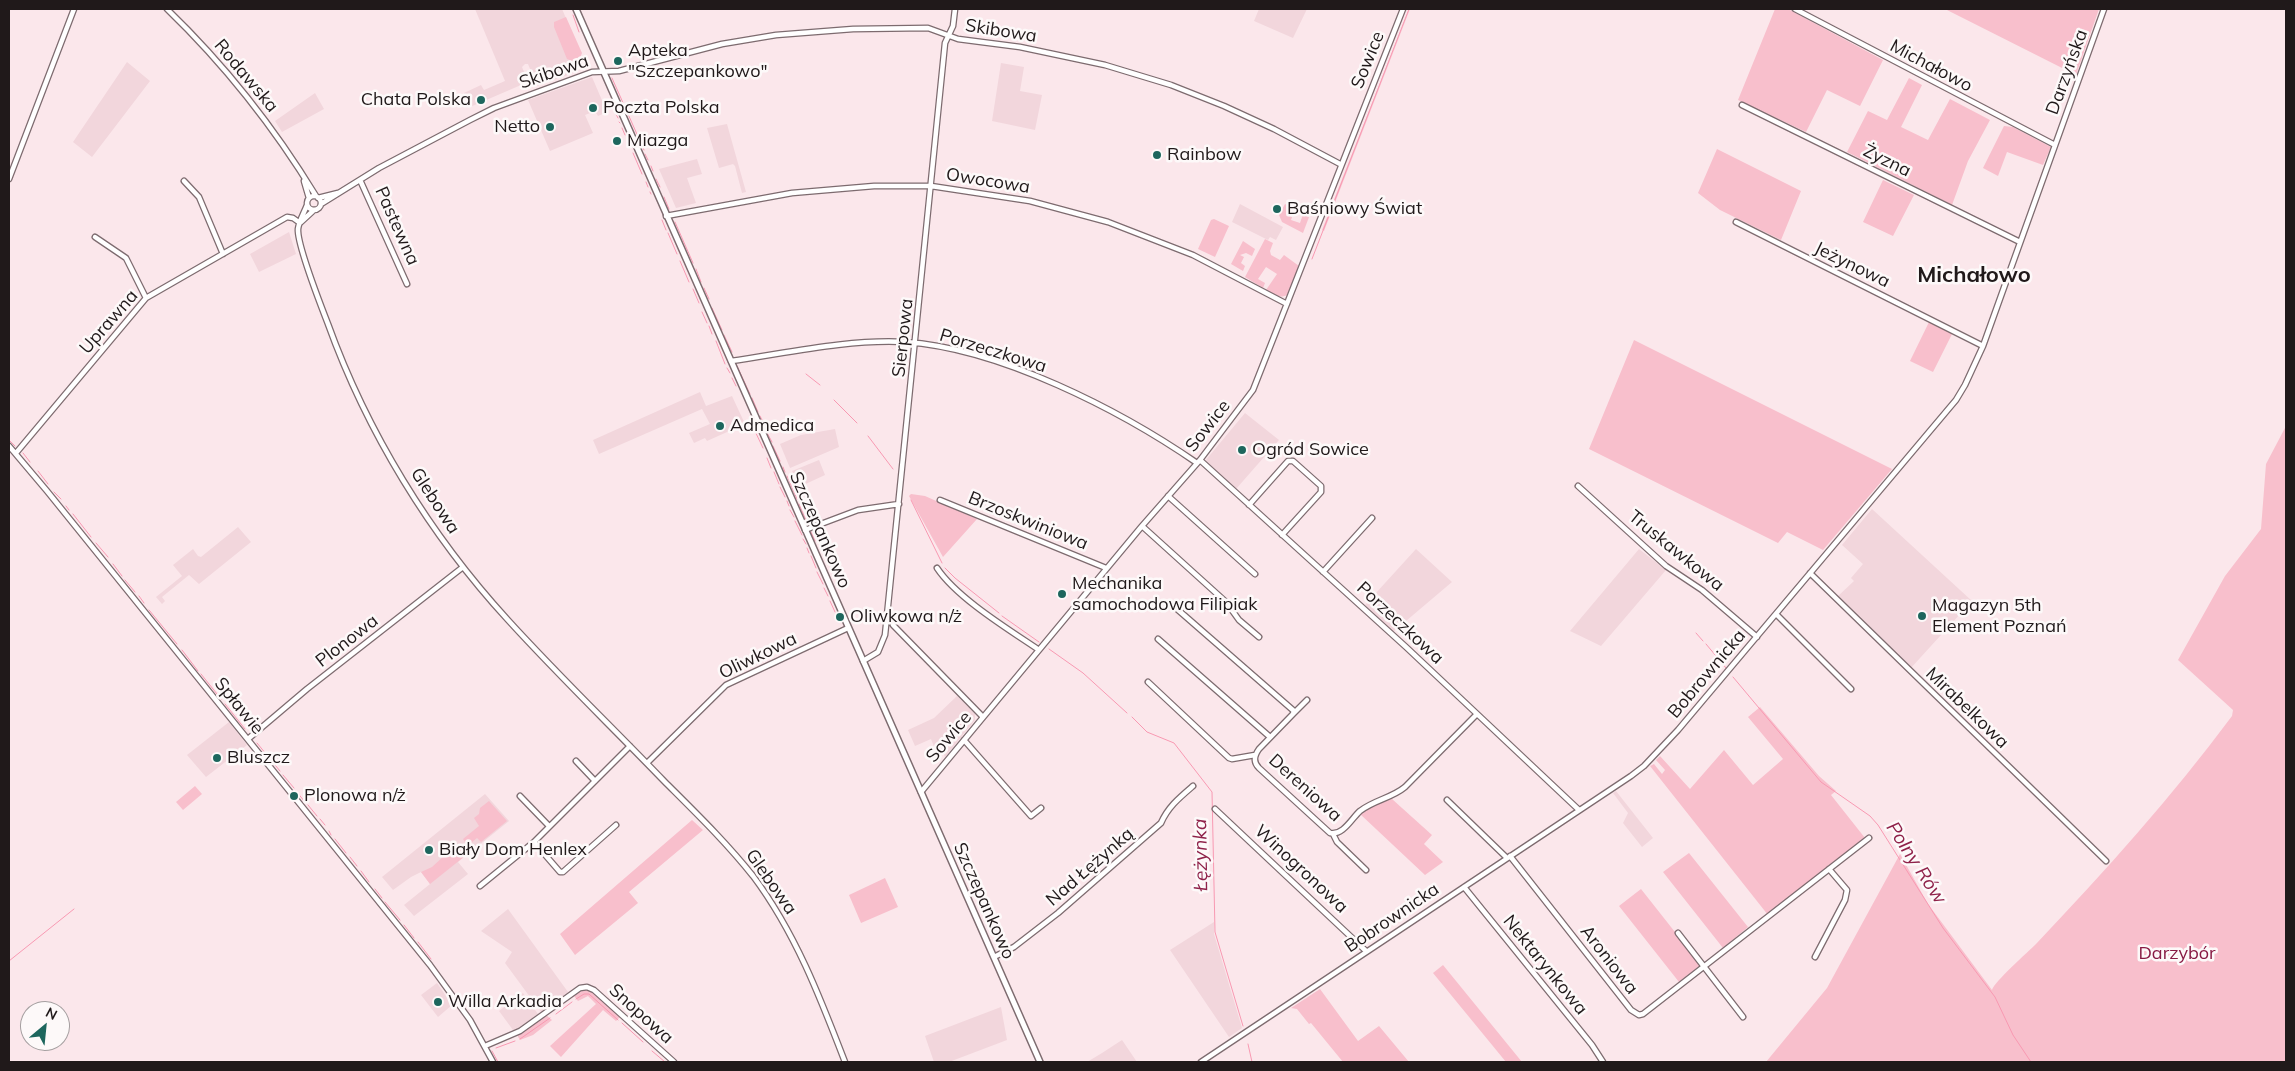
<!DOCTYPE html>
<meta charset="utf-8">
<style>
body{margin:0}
#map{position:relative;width:2295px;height:1071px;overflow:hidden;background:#fbe7eb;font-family:Mulish,sans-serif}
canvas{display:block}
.frame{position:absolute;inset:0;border:10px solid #20191a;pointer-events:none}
.north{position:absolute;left:20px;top:1001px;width:50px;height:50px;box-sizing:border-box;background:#fdf9f9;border:1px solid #a59fa0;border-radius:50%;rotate:28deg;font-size:14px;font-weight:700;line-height:20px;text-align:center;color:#20191a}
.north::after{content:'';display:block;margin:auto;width:18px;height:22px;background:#1d665d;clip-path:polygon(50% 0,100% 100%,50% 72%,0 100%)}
</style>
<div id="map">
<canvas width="2295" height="1071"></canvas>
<div class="frame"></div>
<div class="north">N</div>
</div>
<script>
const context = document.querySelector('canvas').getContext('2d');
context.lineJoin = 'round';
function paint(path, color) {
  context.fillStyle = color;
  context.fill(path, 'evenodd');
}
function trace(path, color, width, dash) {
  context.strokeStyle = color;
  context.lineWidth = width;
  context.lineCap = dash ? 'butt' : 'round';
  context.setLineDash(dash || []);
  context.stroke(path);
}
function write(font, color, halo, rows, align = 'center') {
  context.font = font + ' Mulish,sans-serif';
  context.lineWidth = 5;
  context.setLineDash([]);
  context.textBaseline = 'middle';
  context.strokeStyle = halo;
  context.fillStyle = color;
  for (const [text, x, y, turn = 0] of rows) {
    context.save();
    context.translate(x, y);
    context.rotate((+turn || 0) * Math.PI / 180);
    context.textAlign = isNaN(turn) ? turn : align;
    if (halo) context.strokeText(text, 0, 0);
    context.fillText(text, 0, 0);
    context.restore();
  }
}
const built = new Path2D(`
 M475,9H562L581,53L573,58L579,71L537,86L528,64H525L522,67L528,82L470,107L464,93L481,85L484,90L505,81Z
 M1259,9H1307L1293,38L1254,21Z
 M127,62L150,81L92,157L73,142Z
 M1001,63L1024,67L1020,91L1042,95L1035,130L992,121Z
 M592,77L607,112L598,116L595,111L585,115L593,133L550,151L528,100Z
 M315,93L324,109L282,132L275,121Z
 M727,124L746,192L742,193L735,166L733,164L719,168L707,128Z
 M697,159L702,174L687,178L696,203L676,208L659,169Z
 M1240,204L1283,227L1276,240L1270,237L1268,240L1232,222Z
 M289,232L296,254L259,272L250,254Z
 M700,392L706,406L732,396L745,424L707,441L705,438L694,443L689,433L710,424L702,409L599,454L593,440Z
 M1245,413L1279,440L1236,489L1205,461Z
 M835,429L839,447L790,468L780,444L801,435Z
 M819,460L825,475L799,487L792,471Z
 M1872,509L1972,601L1910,669L1837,597L1854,581L1851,578L1863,564L1842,545Z
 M238,527L251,542L199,584L189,575L162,597L165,601L162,604L156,597L182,576L173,565L193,549L198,556L201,557Z
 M1416,549L1452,582L1393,632L1365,605Z
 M1639,549L1666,570L1601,646L1570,631Z
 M957,696L975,714V720L945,757L940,748L935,749L931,739L915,746L908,730L934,718Z
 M229,722L247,745L206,777L187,755Z
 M1616,791L1653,838L1642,847L1623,823L1628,813L1613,793Z
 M485,794L509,821L458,862L468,874L414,916L404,905L430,884L421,872L411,877L393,890L382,877Z
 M508,909L568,992L541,1012L505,963L512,952L481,931Z
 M1214,922V934L1242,1028L1229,1037L1170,950Z
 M437,983L452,1005L438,1017L421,995Z
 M523,993L538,1014L518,1029L513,1030L499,1011Z
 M1001,1007L1007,1040L949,1062H934L925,1036Z
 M1122,1040L1137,1062H1087L1102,1053Z`);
const green = new Path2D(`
 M1409,9H1410L1324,231L1322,230Z
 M1775,9H1788L1883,60L1860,106L1827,90L1806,132L1738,100Z
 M1945,9H2099L2076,75Z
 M566,17L582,53L578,63L567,59L554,27V22Z
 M1909,78L1922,85L1901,127L1928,140L1950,99L1990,120L1968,161L1952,205L1847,152L1868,111L1887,120Z
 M2004,126L2013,127L2051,147L2043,165L2007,152L1998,176L1983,168Z
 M1717,149L1801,191L1781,240L1720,210L1698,193Z
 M1883,180L1914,195L1893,236L1863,222Z
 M1285,204L1293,208L1289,215L1292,217L1291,220L1300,223L1303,214L1309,217L1303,233L1282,222L1279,215Z
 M1214,219L1229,226L1215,257L1198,249L1211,220Z
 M1265,239L1273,243L1270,251L1271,255L1280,260L1284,255L1299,266L1287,295C1279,299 1274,294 1266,290L1277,274L1266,267L1258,279L1265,283L1263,288L1245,277Z
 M1243,241L1255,249L1252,256L1246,253L1240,255L1244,257L1241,263L1245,266L1243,271L1231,264Z
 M1930,320L1953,332L1933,372L1910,361Z
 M1634,340L1892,469L1823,550L1787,532L1778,543L1589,449Z
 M2286,426V1062H1766L1827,988L1900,854L1928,904L1992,990C1994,982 2028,952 2036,944C2105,871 2172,797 2232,716L2233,710L2178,660L2225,576L2261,529L2266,464Z
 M911,494L925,496L977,519L943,557L909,496Z
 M1760,707L1819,776L1836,791L1831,795L1865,838L1768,915L1650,766L1654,764L1662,774L1665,770L1656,760L1660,756L1690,789L1724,750L1753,785L1783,759L1748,717Z
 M195,786L202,794L183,810L176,802Z
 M1392,799L1432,835L1424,844L1443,862L1425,875L1360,814L1375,804Z
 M489,801L507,821L481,842L477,838L471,843L468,839L465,842L463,839L479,826L474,818L479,814L480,808Z
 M692,820L703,830L629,892L638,903L575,955L560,934Z
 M456,845L465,856L430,884L421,872L432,867Z
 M1689,853L1748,927L1723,948L1663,872Z
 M885,878L898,907L861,923L849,895Z
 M1641,889L1701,965L1679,982L1619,906Z
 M1443,965L1522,1062H1506L1433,973Z
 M586,988L592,991L620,1017L616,1021L603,1010L561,1057L550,1046L596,1004L588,996L578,1001L574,996L581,990Z
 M1320,989L1358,1041L1379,1026L1409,1062H1343L1311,1023L1309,1024L1297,1009L1291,1008Z
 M546,1015L552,1020L533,1035L520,1040L517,1035Z`);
const stream = new Path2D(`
 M573,15L579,32
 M612,78L644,150
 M616,114L618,118
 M619,122L620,123
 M622,128L625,135
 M633,153L642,174
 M645,154L648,160
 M651,166L653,171
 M656,179L660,187
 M646,182L648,187
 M650,192L651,194
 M664,197L669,209
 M662,220L666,230
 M675,222L693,263
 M668,233L677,254
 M1312,259L1409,9
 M680,261L689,282
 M696,269L701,282
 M704,288L709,299
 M693,289L699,303
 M712,308L722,330
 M702,312L707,323
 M709,326L712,334
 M724,335L732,352
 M716,341L725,364
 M737,366L750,394
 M727,368L730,373
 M806,374L820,385
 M732,378L736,386
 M752,398L758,412
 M834,400L857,423
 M760,416L764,424
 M753,427L763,448
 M765,429L772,442
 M868,436L893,469
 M9,440L15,446
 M773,446L780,461
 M23,453L30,462
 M767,458L771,468
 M783,467L785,472
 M38,471L48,484
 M774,472L779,484
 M787,476L797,499
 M780,487L785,497
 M54,492L61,499
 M911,500L942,563
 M787,501L789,506
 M799,504L808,525
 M66,506L69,510
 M790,510L794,517
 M73,514L91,537
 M795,521L802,535
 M811,532L815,541
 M803,539L806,544
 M96,543L108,557
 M807,548L809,553
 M811,556L816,568
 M113,564L122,576
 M945,568L955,578L999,613
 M817,572L823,584
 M125,580L135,592
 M824,588L828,596
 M139,596L144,603
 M830,601L835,612
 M149,610L177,644
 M1002,616L1039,642
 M1696,633L1703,641
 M1706,644L1726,668
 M1049,649L1083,673L1127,713
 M182,650L198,671
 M201,674L221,699
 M1733,677L1821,782L1870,816L1878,825L1943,928L1995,997L2013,1035L2031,1062
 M225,704L245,729
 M1132,717L1147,732L1174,743L1212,792L1215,932L1243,1026
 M257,743L280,771
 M283,775L294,788
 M296,791L305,802
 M308,805L317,816
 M320,819L325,825
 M329,831L331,835
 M335,839L346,853
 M350,857L357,866
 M361,871L369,882
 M375,889L382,898
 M385,902L400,920
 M404,925L414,938
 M418,942L431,959
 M9,961L74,909
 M576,999L584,994H589L618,1020
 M556,1014L572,1002
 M622,1023L643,1042
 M520,1039L550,1018
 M1248,1044L1252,1062
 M496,1048L515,1041
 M492,1051L498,1062
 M652,1051L665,1062`);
const minor = new Path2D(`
 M167,9C225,65 274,127 316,196
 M1795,9L2055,145
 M1742,105L2020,242
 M9,179L74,9
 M360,180L407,284
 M184,181L199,197L223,254
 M304,181L309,198
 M307 203a7 7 0 1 1 14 0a7 7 0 1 1-14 0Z
 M318,198L338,193
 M321,204L379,168L470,120L494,108L592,72L619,71L722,44L776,35L853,29L928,28L958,39L1020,47L1105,65L1171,85L1224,106L1274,129L1340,164
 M307,205C304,213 299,221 298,229C297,244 321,306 328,324C367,432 430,535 508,620C558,675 612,727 664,781C695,812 726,842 753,876C795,932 820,997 845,1062
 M666,216L792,193L874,186H931L1030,201L1108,222L1193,255L1287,304
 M301,222L314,210
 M1736,222L1983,346
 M95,237L126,258L146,298
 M731,361C787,353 847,339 905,342C999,348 1120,410 1197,463
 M9,446L47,491L430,965L470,1020L493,1062
 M16,453L146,298L287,217L293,218L300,223
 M1200,460L1406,647L1579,810
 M1578,486L1666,566L1702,590L1757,637
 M1168,496L1255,574
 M940,500L1106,568
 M1249,505L1288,461H1293L1321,486V492L1282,535
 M1142,526L1226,602L1239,620L1259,637
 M805,530L858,510L899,504
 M937,568C957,598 1008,629 1039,650
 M1323,572L1372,518
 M1810,573L2106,861
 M1177,609L1294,711L1293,714L1259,749C1254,756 1253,762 1259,768L1330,833C1343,836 1352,818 1360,811C1374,800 1392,798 1405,787L1477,714
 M1776,614L1851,689
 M893,625L983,717
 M1158,639L1270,737
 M863,661L878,652L885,635L945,43L953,26L955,9
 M1148,682L1229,758L1232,759L1255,755
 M1293,714L1307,700
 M248,739L307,689L463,567
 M964,740L1031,816L1041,808
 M576,761L595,781
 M647,763L726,685L848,628
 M921,792L1142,526L1200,460L1253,390L1403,9
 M520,796L549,826
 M1447,800L1507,858
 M1215,809L1366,951
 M1333,834L1337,842L1366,870
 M534,842L560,872H563L616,825
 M1510,856L1631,1010L1639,1015L1643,1014L1869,838
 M480,886L534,842L630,746
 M1464,887L1592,1045L1603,1062
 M1678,933L1743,1017
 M994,957L1014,947L1058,913L1161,823C1168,807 1179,798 1193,786
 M1815,957L1845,900L1847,890L1829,869
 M485,1046L520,1031L580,988L587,987L594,990L674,1062
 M1201,1062L1631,776L1644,766L1678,730L1956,400L1965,385L1983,346L2104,9`);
const tertiary = new Path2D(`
 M576,9L1040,1062`);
const markers = [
 [618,61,5,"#1d665d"],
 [481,100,5,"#1d665d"],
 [593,108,5,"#1d665d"],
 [550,127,5,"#1d665d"],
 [617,141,5,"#1d665d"],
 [1157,155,5,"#1d665d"],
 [1277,209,5,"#1d665d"],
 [720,426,5,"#1d665d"],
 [1242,450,5,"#1d665d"],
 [1062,594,5,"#1d665d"],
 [1922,616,5,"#1d665d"],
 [840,617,5,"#1d665d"],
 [217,758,5,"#1d665d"],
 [294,796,5,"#1d665d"],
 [429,850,5,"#1d665d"],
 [438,1002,5,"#1d665d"]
];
const streetNames = [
 ["Skibowa",1001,31,9],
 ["Sowice",1368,60,-68],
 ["Michałowo",1931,66,28],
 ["Skibowa",554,72,-19],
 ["Darzyńska",2067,72,-70],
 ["Rodawska",246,76,50],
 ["Żyzna",1887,161,26],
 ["Owocowa",988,181,9],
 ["Pastewna",397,226,66],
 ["Jeżynowa",1852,265,26],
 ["Uprawna",109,322,-49],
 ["Sierpowa",903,338,-84],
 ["Porzeczkowa",993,351,17],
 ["Sowice",1208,426,-52],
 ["Glebowa",435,501,57],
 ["Brzoskwiniowa",1028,521,22],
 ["Szczepankowo",820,530,66],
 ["Truskawkowa",1676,551,39],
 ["Porzeczkowa",1400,623,43],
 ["Plonowa",347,641,-38],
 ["Oliwkowa",758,656,-26],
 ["Bobrownicka",1707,674,-50],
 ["Spławie",239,706,51],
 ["Mirabelkowa",1967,708,44],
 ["Sowice",949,737,-50],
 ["Dereniowa",1305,788,42],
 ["Nad Łężynką",1090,867,-41],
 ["Winogronowa",1301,869,43],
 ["Glebowa",771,882,55],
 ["Szczepankowo",984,901,66],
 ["Bobrownicka",1392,918,-34],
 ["Aroniowa",1609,960,52],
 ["Nektarynkowa",1545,965,51],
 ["Snopowa",641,1014,42]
];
const poiNames = [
 ["Apteka",628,51],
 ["\"Szczepankowo\"",628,72],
 ["Chata Polska",471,100,"right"],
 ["Poczta Polska",603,108],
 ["Netto",540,127,"right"],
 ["Miazga",627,141],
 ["Rainbow",1167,155],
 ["Baśniowy Świat",1287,209],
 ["Admedica",730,426],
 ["Ogród Sowice",1252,450],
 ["Mechanika",1072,584],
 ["samochodowa Filipiak",1072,605],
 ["Magazyn 5th",1932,606],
 ["Element Poznań",1932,627],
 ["Oliwkowa n/ż",850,617],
 ["Bluszcz",227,758],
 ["Plonowa n/ż",304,796],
 ["Biały Dom Henlex",439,850],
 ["Willa Arkadia",448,1002]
];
const parkNames = [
 ["Darzybór",2177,954]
];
const waterNames = [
 ["Łężynka",1201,855,-91],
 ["Polny Rów",1916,863,57]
];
const districtNames = [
 ["Michałowo",1974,275]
];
paint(built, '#f2d6dc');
paint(green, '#f8bfcc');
trace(stream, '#f899b2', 1);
trace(minor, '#7d6b6f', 7);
trace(tertiary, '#7d6b6f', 8);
trace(minor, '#fff', 4.5);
trace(tertiary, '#fff', 5);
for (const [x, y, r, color] of markers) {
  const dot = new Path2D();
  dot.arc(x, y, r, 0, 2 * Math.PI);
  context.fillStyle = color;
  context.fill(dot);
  trace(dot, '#fdf9f9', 2);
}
write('18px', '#20191a', '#fdf9f9', streetNames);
write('18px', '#20191a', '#fdf9f9', poiNames, 'left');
write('18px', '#881a44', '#fdf9f9', parkNames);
write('italic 19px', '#8f224a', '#fdf9f9', waterNames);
write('bold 22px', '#20191a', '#fdf9f9', districtNames);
</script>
